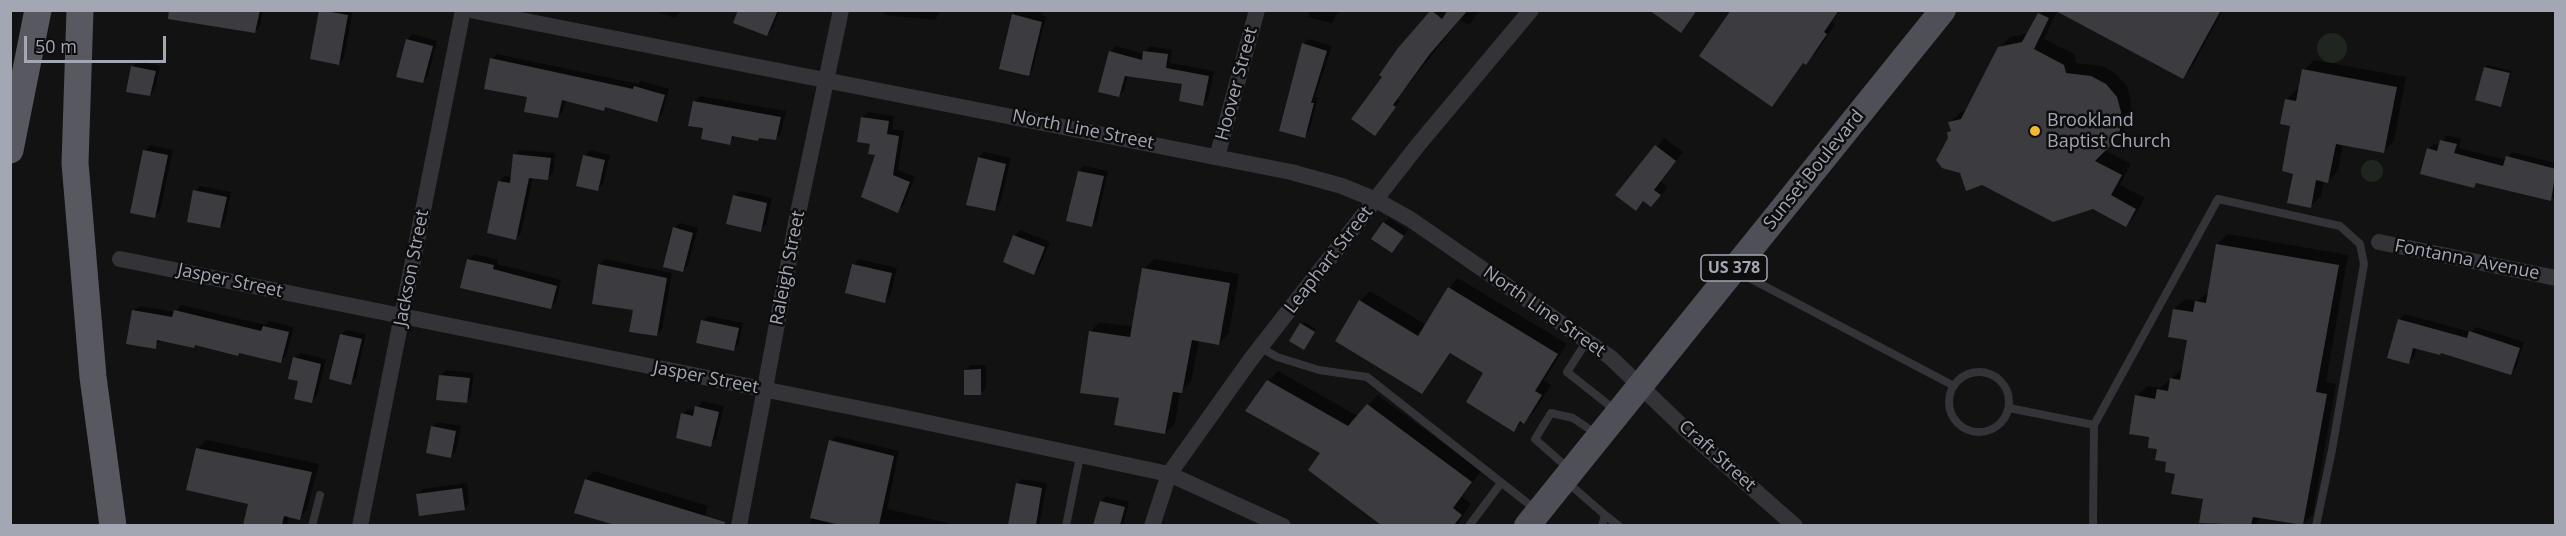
<!DOCTYPE html>
<style>
body{margin:0}
#map{position:relative;width:2566px;height:536px;overflow:hidden;background:#121213;font-family:"Open Sans",sans-serif}
canvas{display:block}
.frame{position:absolute;inset:0;border:12px solid #a3a7b4;pointer-events:none}
.scale{position:absolute;left:24px;top:36px;width:142px;height:27px;box-sizing:border-box;border:3px solid #a3a7b4;border-top:0;padding-left:8px;font-size:18px;line-height:21px;white-space:nowrap;color:#a3a7b4;-webkit-text-stroke:4px #0d0d0e;paint-order:stroke}
</style>
<div id="map">
<canvas width="2566" height="536"></canvas>
<div class="frame"></div>
<div class="scale">50 m</div>
</div>
<script>
const context = document.querySelector('canvas').getContext('2d');
context.lineJoin = 'round';
function paint(path, color) {
  context.fillStyle = color;
  context.fill(path, 'evenodd');
}
function trace(path, color, width, dash) {
  context.strokeStyle = color;
  context.lineWidth = width;
  context.lineCap = dash ? 'butt' : 'round';
  context.setLineDash(dash || []);
  context.stroke(path);
}
function write(font, color, halo, rows, align = 'center') {
  context.font = font + ' "Open Sans",sans-serif';
  context.lineWidth = 5;
  context.setLineDash([]);
  context.textBaseline = 'middle';
  context.strokeStyle = halo;
  context.fillStyle = color;
  for (const [text, x, y, turn = 0] of rows) {
    context.save();
    context.translate(x, y);
    context.rotate((+turn || 0) * Math.PI / 180);
    context.textAlign = isNaN(turn) ? turn : align;
    if (halo) context.strokeText(text, 0, 0);
    context.fillText(text, 0, 0);
    context.restore();
  }
}
const green = new Path2D(`
 M2317 48a15 15 0 1 1 30 0a15 15 0 1 1-30 0Z
 M2361 171a11 11 0 1 1 22 0a11 11 0 1 1-22 0Z`);
const shadow = new Path2D(`
 M183,10H263L260,26L255,32Z
 M353,10L344,58L339,63L321,11Z
 M651,10H682L675,18Z
 M739,10H780L772,29L767,35Z
 M885,10H941L935,20L884,15Z
 M1014,10H1044L1042,15L1046,16L1033,69L1028,74L1001,68Z
 M1310,10H1339L1332,23L1308,17Z
 M1433,10H1443L1447,14L1449,10H1480L1469,25L1460,20L1397,99L1400,101L1375,134L1384,76L1399,49Z
 M1732,10H1840L1832,22L1835,25L1815,54L1804,62L1772,105Z
 M2043,10H2223L2192,67L2183,77L2057,11L2044,39L2074,54L2076,63L2102,66L2116,74L2127,86L2131,101L2130,119L2122,133L2104,150L2131,164L2120,185L2145,198L2136,214L2126,225L2093,207L1961,172L1948,132L1952,128L1950,122L1961,112L1967,110L1999,48L2010,37L2029,33Z
 M412,34L437,41L428,76L423,82L407,40Z
 M1309,39L1332,46L1315,97L1318,98L1309,131L1304,136L1293,77L1303,44Z
 M1116,46L1144,54L1150,46L1172,50L1170,63L1214,71L1208,99L1203,104L1184,83L1128,75L1124,90L1119,96L1110,52Z
 M497,54L638,84L641,81L669,89L662,115L656,120L607,106L604,109L566,100L563,111L558,116L529,95L491,59Z
 M2314,60L2406,77L2394,141L2384,151L2343,144L2338,170L2328,181L2324,180L2321,196L2311,206L2295,172L2292,125L2286,100L2297,89L2300,90L2304,70Z
 M138,61L160,66L155,89L150,95L132,67Z
 M2487,65L2512,71L2501,106L2485,67Z
 M700,96L786,111L781,133L776,139L735,135L729,143L705,127L695,102Z
 M868,112L894,116L892,129L904,131L898,170L915,177L903,206L898,211L862,117Z
 M2447,135L2461,139L2459,148L2506,160L2512,152L2556,163V195L2550,200L2479,182L2474,186L2428,149L2434,144L2440,145Z
 M1664,138L1683,152L1660,181L1668,187L1659,198L1651,205L1644,200L1635,209L1617,195Z
 M150,145L173,150L160,211L154,216L145,151Z
 M520,150L555,153L553,173L548,179L533,177L521,233L516,238L489,232L500,181L505,176L512,177L514,155Z
 M590,150L610,155L603,184L597,189L585,156Z
 M984,152L1011,158L1000,204L994,210L979,157Z
 M1084,166L1108,171L1097,220L1092,225L1079,171Z
 M200,186L231,192L225,221L219,227L195,191Z
 M740,191L772,198L766,225L760,230L734,196Z
 M1389,218L1408,230L1392,251L1384,223Z
 M680,223L698,228L688,265L683,270L674,228Z
 M1020,230L1050,242L1039,268L1034,273L1005,261L1015,236Z
 M2228,234L2348,255L2326,382L2336,384L2313,514L2303,524L2261,516L2254,526H2224L2200,521L2204,498L2177,472L2151,436L2137,396L2147,386L2160,388L2182,369L2189,339L2174,309L2185,299L2197,301L2209,292L2217,244Z
 M474,254L498,260L497,264L561,280L556,302L550,308L468,260Z
 M605,259L672,273L662,329L656,335L634,309L594,303L600,264Z
 M859,259L897,268L890,296L885,301L853,265Z
 M1154,259L1239,274L1229,333L1219,343L1199,340L1191,382L1180,392L1175,423L1165,433L1121,397L1090,332L1100,322L1133,327L1144,269Z
 M1458,278L1567,344L1544,380L1551,385L1534,412L1514,430L1485,373L1452,352L1421,392L1360,301L1370,291L1426,325L1449,288Z
 M181,305L265,325L269,321L294,327L286,356L281,361L241,351L237,355L196,344L161,339L155,348L133,311L139,306L175,312Z
 M2404,314L2471,332L2476,327L2524,342L2516,368L2510,374L2442,352L2417,347L2414,357L2409,362L2399,320Z
 M708,316L743,323L739,344L733,350L703,321Z
 M1304,322L1316,329L1306,346L1291,341Z
 M347,330L366,334L356,378L350,383L341,335Z
 M300,353L326,359L317,395L312,401L300,380L295,358Z
 M971,365H986V388L980,394L966,370Z
 M446,370L474,373L471,396L466,402L441,375Z
 M1278,371L1358,416L1378,395L1481,471L1462,497L1471,504L1456,526H1384L1310,470L1323,453L1268,381Z
 M702,401L724,406L716,439L710,445L683,414L688,409L696,411Z
 M438,422L461,426L456,451L451,457L432,427Z
 M836,436L899,451L887,509L961,526H846L834,522L833,526H810L831,441Z
 M206,440L319,464L307,510L299,518L289,516L287,526H244L250,503L198,448Z
 M594,471L708,506L702,526H620L576,512L586,479Z
 M1022,479L1047,483L1039,526H1010L1017,484Z
 M467,483L469,504L464,509L417,495L423,489Z
 M1106,496L1129,502L1123,526H1095L1101,501Z`);
const building = new Path2D(`
 M169,10H260L255,33L168,19Z
 M319,10L348,15L339,65L310,59Z
 M738,10H778L767,36L733,23Z
 M1431,10L1442,19L1448,10H1468L1429,55L1393,105L1396,107L1375,136L1351,119L1382,77L1379,75L1398,48Z
 M1649,10H1697L1681,33Z
 M1731,10H1839L1824,32L1827,34L1806,65L1803,63L1772,107L1699,56Z
 M2054,10H2221L2183,79Z
 M2038,13L2049,18L2034,49L2064,65L2066,73L2091,76L2106,84L2117,97L2121,112L2120,130L2111,145L2095,161L2122,175L2111,195L2136,209L2126,227L2093,209L2053,222L1982,185L1966,191L1960,173L1942,168L1936,160L1948,138L1947,132L1951,131L1948,122L1961,119L1998,47L2022,42Z
 M1012,14L1042,22L1029,76L999,69Z
 M406,39L433,46L423,83L396,77Z
 M1302,43L1327,51L1311,103H1314L1305,138L1279,131Z
 M1109,51L1142,60L1143,51L1168,54L1166,68L1209,76L1203,106L1179,101L1182,84L1125,76L1119,97L1098,92Z
 M490,58L633,89L634,86L665,95L657,122L605,107L604,111L562,100L558,118L524,112L527,97L484,89Z
 M131,66L156,71L150,96L126,92Z
 M2484,67L2510,73L2501,107L2475,100Z
 M2302,69L2397,87L2384,153L2336,144L2328,183L2316,180L2311,208L2287,203L2293,174L2282,171L2290,126L2280,124L2285,99L2296,101Z
 M693,101L781,117L776,140L759,138L758,141L732,136L730,145L701,139L703,128L688,126Z
 M861,117L889,121L887,134L899,136L893,175L910,182L898,213L861,197L875,155L868,154L870,144L857,142Z
 M2440,140L2457,144L2454,153L2503,166L2506,156L2556,169L2551,201L2476,183L2474,188L2420,174L2427,148L2437,151Z
 M1655,145L1676,161L1654,190L1661,195L1651,207L1643,201L1636,211L1615,195Z
 M143,150L168,155L155,218L130,213Z
 M513,154L551,158L548,180L529,178L516,240L487,233L498,181L510,183Z
 M583,155L605,160L598,191L576,186Z
 M978,157L1006,164L995,211L966,205Z
 M1078,171L1104,176L1092,227L1066,221Z
 M193,190L227,197L220,228L187,222Z
 M733,195L767,203L761,232L726,224Z
 M1383,222L1404,236L1392,253L1371,239Z
 M673,227L693,233L683,272L663,267Z
 M1013,235L1045,247L1034,275L1003,262Z
 M2216,244L2339,265L2316,392L2327,394L2303,525L2253,517L2251,525L2199,523L2203,499L2171,494L2175,474L2165,472L2166,462L2155,460L2157,449L2148,448L2149,437L2129,434L2135,395L2155,399L2157,389L2168,391L2170,378L2180,380L2187,340L2168,337L2173,309L2193,312L2195,301L2206,303Z
 M467,259L494,265L493,269L557,286L551,309L460,288Z
 M598,264L667,278L657,336L629,332L633,310L592,304Z
 M852,264L892,273L885,303L845,293Z
 M1142,268L1230,283L1219,345L1192,340L1182,393L1173,392L1165,434L1114,425L1119,398L1080,393L1089,331L1130,337Z
 M1448,287L1558,354L1535,391L1542,395L1524,424L1520,421L1514,432L1466,402L1483,373L1450,353L1422,394L1335,341L1359,300L1418,336Z
 M132,310L172,317L174,310L261,331L263,326L289,332L281,363L239,353L238,356L195,345L194,348L157,340L156,349L126,344Z
 M2398,319L2467,338L2469,331L2520,348L2511,375L2441,353L2440,355L2413,348L2409,364L2387,358Z
 M701,320L739,328L734,351L696,343Z
 M1300,323L1315,332L1304,350L1289,341Z
 M340,334L362,339L351,385L329,379Z
 M293,357L321,364L312,403L294,399L298,381L288,379Z
 M981,369V395H964V370Z
 M439,375L470,378L467,403L436,400Z
 M1267,380L1348,426L1367,404L1472,482L1453,508L1462,515L1454,525H1381L1308,470L1320,453L1245,411Z
 M695,406L719,412L711,447L676,438L681,413L693,416Z
 M431,426L456,431L451,458L426,453Z
 M829,440L894,456L879,525H840L810,518Z
 M196,448L312,472L300,520L284,516L282,525H243L248,504L186,490Z
 M585,479L725,522L724,525H615L574,513Z
 M1016,483L1042,488L1036,525H1008Z
 M462,488L465,510L419,516L416,494Z
 M1100,501L1125,507L1120,525H1093Z`);
const service = new Path2D(`
 M1736,271L1954,386
 M1587,341L1567,372L1615,410
 M1260,347L1277,357L1319,370L1367,377L1535,509
 M1949 402a30 30 0 1 1 60 0a30 30 0 1 1-60 0Z
 M2009,408L2094,425L2093,526
 M2094,425L2218,199L2340,226L2360,244L2364,264L2332,450L2316,526
 M1570,470L1535,439L1551,413L1573,418L1598,435
 M1567,482L1605,515L1602,526
 M1605,515L1619,526
 M312,526L320,495
 M1066,526L1080,456
 M1469,526L1501,483`);
const minor = new Path2D(`
 M470,10L1291,172L1342,186L1376,200L1410,219L1610,357L1684,428L1795,526
 M1217,157L1257,10
 M2379,242L2556,278
 M120,259L901,417L1169,474L1283,526
 M360,526L463,10
 M739,526L797,218L841,10
 M1152,526L1169,474L1251,359L1418,145L1531,10`);
const primary = new Path2D(`
 M1527,526L1943,10`);
const trunk = new Path2D(`
 M80,10L75,163L93,377L113,526
 M10,150L38,10`);
const markers = [
 [2035,131,6,"#f1ba2c"]
];
const shields = [
 [1734,268,66]
];
const shieldNames = [
 ["US 378",1734,268]
];
const streetNames = [
 ["Hoover Street",1237,84,-75],
 ["North Line Street",1083,130,11],
 ["Sunset Boulevard",1814,170,-51],
 ["Leaphart Street",1329,260,-52],
 ["Fontanna Avenue",2467,260,11],
 ["Jackson Street",412,268,-79],
 ["Raleigh Street",788,268,-79],
 ["Jasper Street",230,281,12],
 ["North Line Street",1544,312,35],
 ["Jasper Street",706,378,11],
 ["Craft Street",1717,456,42]
];
const poiNames = [
 ["Brookland",2047,121],
 ["Baptist Church",2047,142]
];
paint(green, '#1e261f');
paint(shadow, '#0007');
paint(building, '#3c3c40');
trace(service, '#333338', 8);
trace(minor, '#333338', 16);
trace(primary, '#4f5057', 26);
trace(trunk, '#575860', 27);
for (const [x, y, r, color] of markers) {
  const dot = new Path2D();
  dot.arc(x, y, r, 0, 2 * Math.PI);
  context.fillStyle = color;
  context.fill(dot);
  trace(dot, '#0d0d0e', 2);
}
for (const [x, y, w] of shields) {
  const box = new Path2D();
  box.roundRect(x - w / 2, y - 13, w, 26, 4.5);
  context.fillStyle = '#0d0d0e';
  context.fill(box);
  trace(box, '#a3a7b4', 1.5);
}
write('bold 16px', '#a3a7b4', null, shieldNames);
write('18px', '#a3a7b4', '#0d0d0e', streetNames);
write('18px', '#a3a7b4', '#0d0d0e', poiNames, 'left');
</script>
